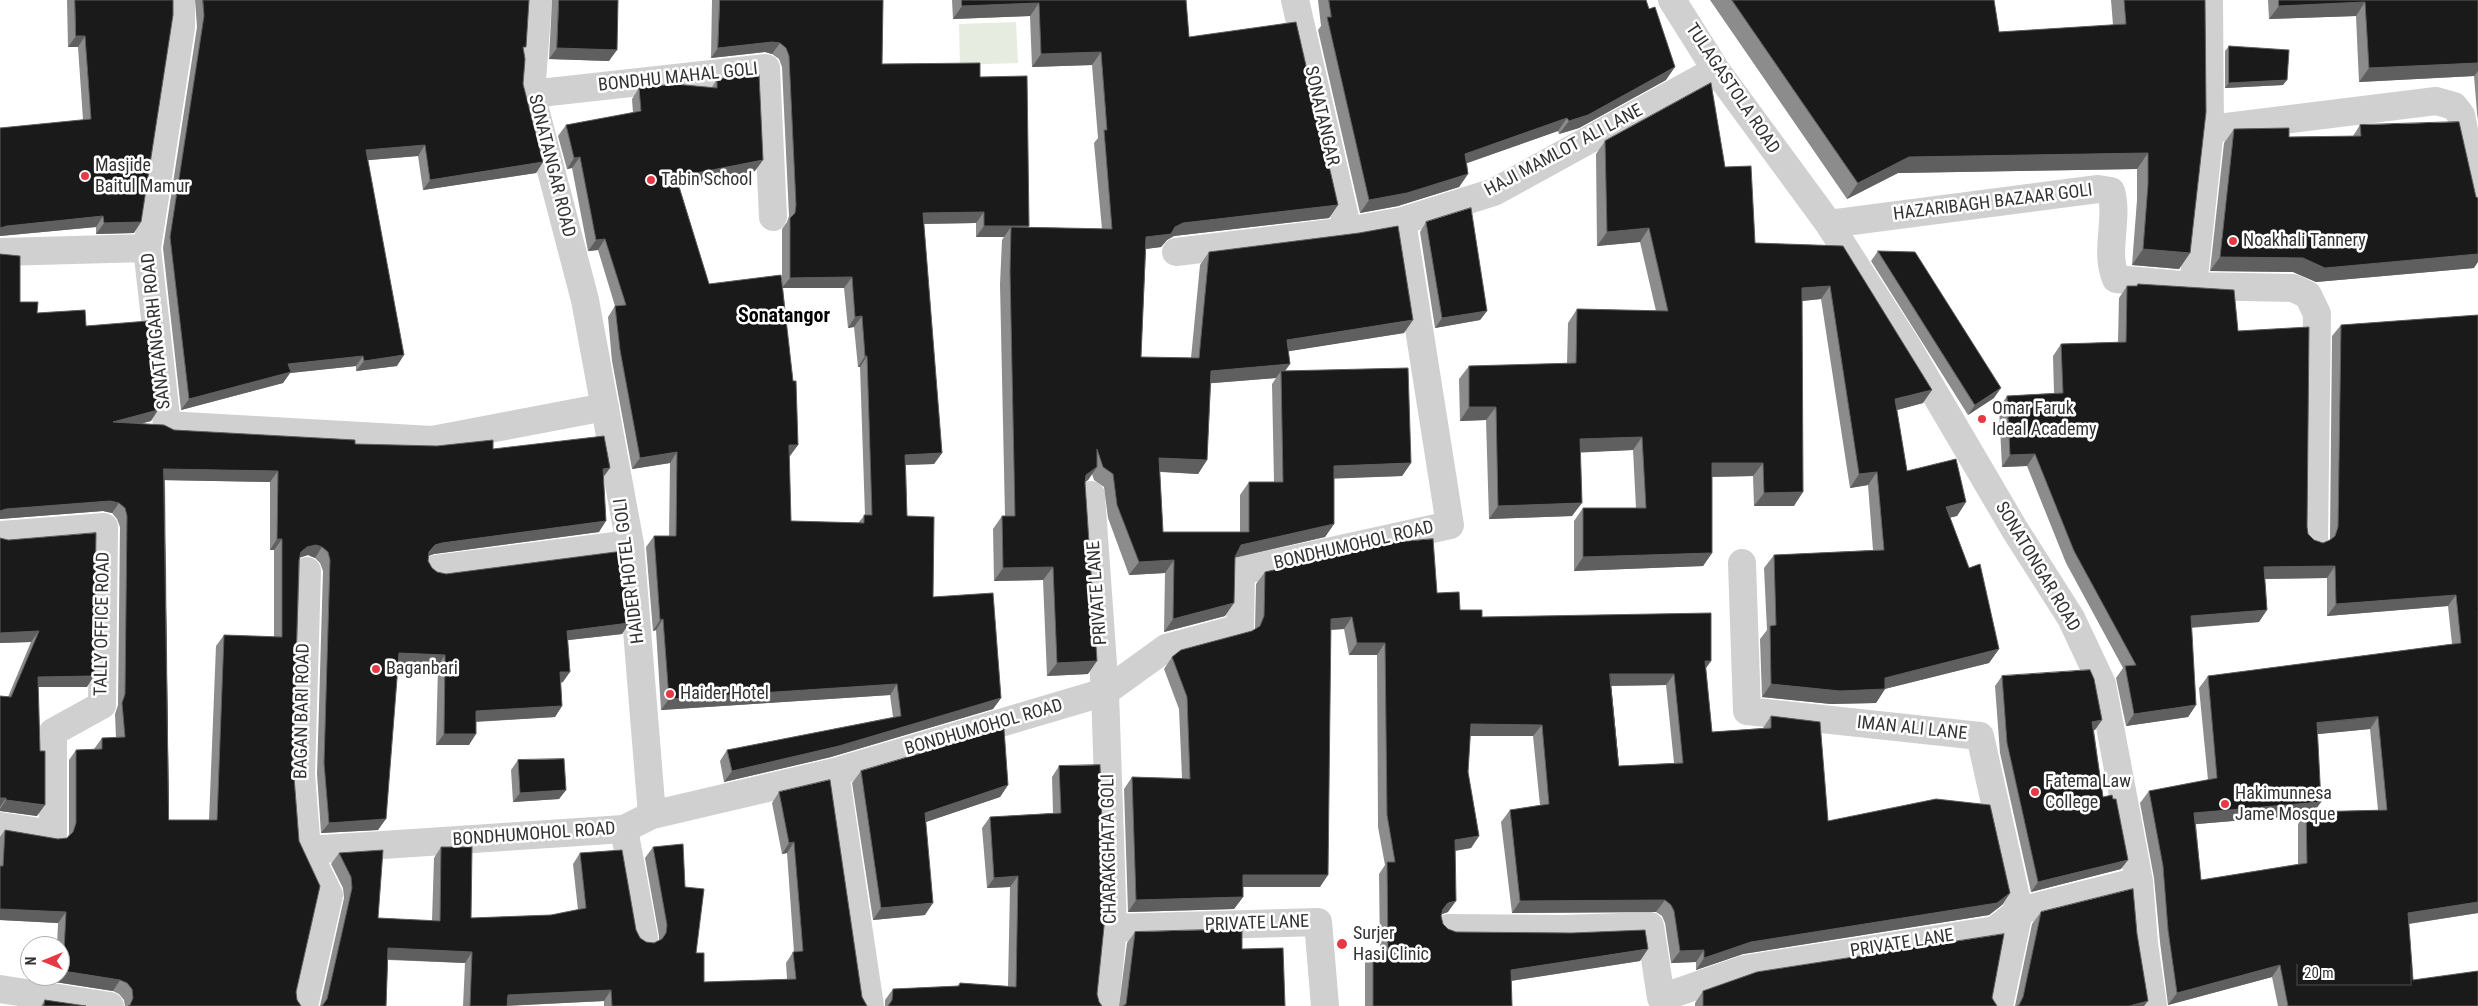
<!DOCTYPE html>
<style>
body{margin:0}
#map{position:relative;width:2478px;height:1006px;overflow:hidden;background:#fff;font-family:"Roboto Condensed",sans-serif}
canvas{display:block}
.north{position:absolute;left:20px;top:936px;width:50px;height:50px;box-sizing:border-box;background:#fff;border:1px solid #adadad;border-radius:50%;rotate:270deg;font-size:14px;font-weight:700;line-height:20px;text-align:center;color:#333}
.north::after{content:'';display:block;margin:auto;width:18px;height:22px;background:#e63946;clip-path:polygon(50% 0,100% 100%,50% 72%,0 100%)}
.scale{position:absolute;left:2296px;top:964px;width:116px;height:22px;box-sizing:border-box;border:2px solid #333;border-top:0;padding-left:6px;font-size:15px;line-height:18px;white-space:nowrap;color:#333;-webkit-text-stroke:4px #fff;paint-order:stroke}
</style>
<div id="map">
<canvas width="2478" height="1006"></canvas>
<div class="north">N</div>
<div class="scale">20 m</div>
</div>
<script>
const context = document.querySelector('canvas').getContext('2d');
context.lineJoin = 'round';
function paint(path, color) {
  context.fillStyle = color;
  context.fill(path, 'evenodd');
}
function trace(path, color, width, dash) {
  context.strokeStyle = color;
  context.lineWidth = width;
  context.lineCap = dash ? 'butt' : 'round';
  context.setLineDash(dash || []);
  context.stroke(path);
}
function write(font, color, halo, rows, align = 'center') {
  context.font = font + ' "Roboto Condensed",sans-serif';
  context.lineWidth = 5;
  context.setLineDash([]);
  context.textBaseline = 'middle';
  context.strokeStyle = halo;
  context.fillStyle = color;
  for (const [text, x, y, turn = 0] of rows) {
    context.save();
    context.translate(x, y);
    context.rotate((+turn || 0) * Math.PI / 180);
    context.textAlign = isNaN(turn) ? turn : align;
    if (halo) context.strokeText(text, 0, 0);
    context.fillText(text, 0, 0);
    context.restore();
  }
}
const green = new Path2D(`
 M1016,22L1018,63L960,65L959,24Z`);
const pedestrian = new Path2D(`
 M624,829L644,938`);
const minor = new Path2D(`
 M181,0V27L147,248L167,425L432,440L605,407
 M538,0L531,94L585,300L630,544L652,815
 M1295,0L1348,231
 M1672,0L1716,70L1829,224L1907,346L2015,530L2071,618L2102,684L2139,881L2144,944L2153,1006
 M531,94L766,68L773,217
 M2210,129L2436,101L2454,106L2461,115L2478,201
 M1829,224L2098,189L2111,191C2119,220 2104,251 2116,279L2193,286L2293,288L2308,295L2317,314L2314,539
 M0,252L147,248
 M1176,252L1348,231L1402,221L1494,192L1716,70
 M2193,286L2210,129L2209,0
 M1091,495L1105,692L1113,928L1105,1006
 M0,535L104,527L102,705L53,732V834L0,826
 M1742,563L1747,711L1980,736L2019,911L1999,1006
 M436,569L630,544
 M307,571L301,774L307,850
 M835,772L870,1006
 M1113,928L1318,922L1325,1006
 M1448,928L1564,929L1650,926L1661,998L1745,969L1995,930L2019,911L2139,881
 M0,989L110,1006
 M304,1006L329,895L307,850L624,829L652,815L835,772L1105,692L1166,648L1240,628L1241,571L1450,525L1402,221`);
const wall = new Path2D(`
 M67,0H173L134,233L96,234V227L0,236V128L83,120L78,47H68Z
 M195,0H529L523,50V84L543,162L536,173L423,190L418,156L367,160L397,366L356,371V366L290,373L283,383L181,410L163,248L197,27Z
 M552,0H618L609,61L549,59Z
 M712,0H883L882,64L980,77L1029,226L1028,227L1102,229L1094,143L1098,138L1092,65L1032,67L1030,16L953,19L952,0H1186L1189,37L1338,205L1329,218L1174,236L1167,240L1161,247L1146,249L1141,357L1191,358L1200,265L1209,252L1404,333L1288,351L1290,364L1285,371L1411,463L1402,476L1334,478V524L1325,537L1235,558L1225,616L1164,632L1165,573L1129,575L1108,518L1104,487L1094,480L1092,474L1088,480L1085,482L1088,674L1047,676L1043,580L994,581L993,529L1002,516H1005L1000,284L1002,240L1004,237H976V223L924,224L942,453L934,464L906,465L907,516L933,597L1001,698L993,709L831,757L724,782L720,761L727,750L893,717L890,695L661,710L656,630L653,631L646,547L654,536H669L670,463L632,469L612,361L608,317L615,306L598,250L588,251L572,168L567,169L558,136L566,125L633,113L632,99L639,88L712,87L717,79L755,171L679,186L709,284L782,287V229L787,222L789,216L782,67L779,59L772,54L765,52L711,58ZM783,288H844L848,328L854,327L858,367H860L865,515L858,523L791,521L789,456L798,445ZM1276,378L1272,384L1274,482H1249L1240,495V532H1163L1160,472L1198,474L1207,460L1211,383Z
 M1318,0H1646L1666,80L1579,128L1559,134L1558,131L1467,163L1468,174L1459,187L1398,206L1360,213L1318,30L1321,26Z
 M1710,0H1994L1999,32L2113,25L2111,0H2205L2190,253L2179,269L2132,265L2137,200V169L1898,173L1847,199Z
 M2268,0H2478V120L2477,113L2474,76L2359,82L2356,16L2269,19Z
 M2229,46L2283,85L2225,88V51Z
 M2360,125L2476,197L2474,268L2316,282L2293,272L2210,271L2224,143L2234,129L2289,137L2353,136Z
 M1605,141L1725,167L1755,243L1843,246L1923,403L1897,410L1907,471L1966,502L1957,516L1950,517L1999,649L1989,663L1885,689L1876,703L1831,704L1762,697L1760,639L1767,630L1764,568L1774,555L1873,550L1868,485L1850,488L1821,299L1802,301L1794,506H1754L1753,476L1712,477V553L1703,566L1574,571V521L1583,508H1636L1633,450L1580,452L1572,516L1489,519L1486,420L1460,421L1459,379L1469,366L1567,364L1568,323L1577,309L1656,311L1640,242L1597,246L1596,154Z
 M1426,222L1487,311L1480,320L1435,328L1420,232Z
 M1878,251L1994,398L1968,415L1871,261Z
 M0,254L20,302L37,313L86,326L151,421L140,424L174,430L355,444L493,449L603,477L599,532L434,554L429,556L428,561L432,568L437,572L629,623L622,634L568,640L563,682L561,683L562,706L555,717L476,722L469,745H436L438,666L398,664L378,830L321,833L317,774L323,571L320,563L315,558L308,555L300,557L293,764L296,992L297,1000L301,1006H125L124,1000L119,994L113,991L55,982V976H60V946H57L58,923L0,920V837L5,830L58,839L67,838L69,834V760L76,750L94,749L102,738H116L115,714L118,705L120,527L117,519L112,513L103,511L0,519ZM165,480L270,482V550H274V637L224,635L216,646L209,820H169Z
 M2138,284L2238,331L2307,527L2308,534L2314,540L2323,543L2329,541L2330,539L2332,336L2341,325L2478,315V913L2409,924L2413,980L2478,1006H2278L2272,977L2168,1005L2160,942L2154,878L2140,803L2149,791L2208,780L2199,688L2208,676L2452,644L2448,606L2327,616V578L2265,579L2259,622L2191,628L2196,705L2188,717L2126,726L2116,678L2123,668L2066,563L2027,466L2002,467L1999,408L2007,396L2054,393L2053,356L2061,344L2118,342L2119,298L2127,286H2136ZM2370,729L2378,810L2314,812L2321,802L2317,734ZM2304,815L2298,824V864L2201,880L2196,824Z
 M0,538L87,687H38L37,816L0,811V696L8,697L31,642L0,643Z
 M1265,572L1437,593L1460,610L1482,617L1711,661L1706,668L1712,732L1763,728L1771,716L1828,821L2010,893L2002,905L1989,915L1743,954L1696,970V962L1671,963L1665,923L1662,916L1656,912L1512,913L1501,822L1510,810L1540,805L1533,736H1470L1468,772L1479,836L1471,848L1455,851L1448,912L1441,914V916L1443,924L1448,929L1456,932L1640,961L1511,981L1512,1006H1365V963L1373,951H1380L1379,874L1385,865L1378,827L1377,655H1349L1344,629L1331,630L1320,887H1243V897L1234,909L1128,912L1124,789L1132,777L1182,778L1179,709L1164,669L1172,657L1252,631L1255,629L1256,584ZM1666,685L1674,763L1619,766L1611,686Z
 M2002,676L2095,730H2094L2103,797L2121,869L2031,892L2000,753L1995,686Z
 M518,760L566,790L559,799L513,802L511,770Z
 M1059,766L1097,994L1099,1002L1102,1006H885V1000L893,989L957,986L960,983L1008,986L1010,887L987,888L982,828L990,817L1053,813L1052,777Z
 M861,771L1008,785L1000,797L926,822L925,915L873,920L852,783Z
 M779,792L862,997L867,1006H604V1001L507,1006H463L465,963L388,960L386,1006H320L344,898L343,888L331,864L339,853L378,918L432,921L434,858L441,847L471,918L551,915L578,910L573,864L580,853L636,930L640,938L646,942L654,943L659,940V936L645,858L653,847L685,887L696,953L704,982L787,979L786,963L793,952H794L787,853L782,854L772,803Z
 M2041,912L2137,934L2144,1006H2015L2032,924Z
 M1135,932L1242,949L1285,1006H1119L1127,943Z
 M1703,991L1992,998L1997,1006H1695V1003Z
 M45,1000L86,1006H41Z`);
const shadedWall = new Path2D(`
 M2365,2L2356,16L2269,19L2279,6Z
 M1039,3L1030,16L953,19L962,6Z
 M76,36H85L78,47H68Z
 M772,42L780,43L772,54L765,52L711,58L718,48Z
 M557,48L617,50L609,61L549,59Z
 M1101,52L1092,65L1032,67L1041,54Z
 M2478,63V71L2474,76L2359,82L2369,68Z
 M1675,67L1666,80L1579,128L1559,134L1569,121Z
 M2287,80L2283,85L2225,88L2229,83Z
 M1567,118L1558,131L1456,167L1465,154Z
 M425,145L418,156L358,161L366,150Z
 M2148,153L2137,169L1898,173L1847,199L1858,183L1909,157Z
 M580,157L572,168L567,169L574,158Z
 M763,160L755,171L668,188L676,177Z
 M543,162L536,173L423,190L430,180Z
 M1468,174L1459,187L1398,206L1360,213L1369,200Z
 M1338,205L1329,218L1174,236L1167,240L1161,247L1137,250L1146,237L1183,223Z
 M984,212L976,223L915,224L923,213Z
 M103,216L96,227L0,236V228L7,226Z
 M141,222L134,233L96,234L104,223Z
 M984,226H1029L1021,237L1011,227L1004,237H976Z
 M1649,228L1640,242L1597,246L1607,232Z
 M605,239L598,250L588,251L596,240Z
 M2143,249L2190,253L2179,269L2132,265Z
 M2478,254V262L2474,268L2316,282L2293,272L2210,271L2220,257L2303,258Z
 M852,277L844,288H782L790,278Z
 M1830,286L1821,299L1792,302L1802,288Z
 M1487,311L1480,320L1435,328L1442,318Z
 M862,316L854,327L848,328L855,317Z
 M1413,320L1404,333L1278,353L1287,340Z
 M404,355L397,366L356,371L364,361Z
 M363,356L356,366L290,373L283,383L181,410L189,399L288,364Z
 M865,356H867L860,367H858Z
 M1290,364L1281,376V371L1276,378L1202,384L1211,371Z
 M2001,388L1994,398L1968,415L1975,405Z
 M1932,390L1923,403L1886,413L1895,399Z
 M1469,407H1496L1486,420L1460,421Z
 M158,410L151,421L105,433L113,422Z
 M1642,437L1633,450L1571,453L1580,439Z
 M789,445H798L790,456H782Z
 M677,452L670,463L632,469L640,458Z
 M942,453L934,464L898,465L905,455Z
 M2035,454L2027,466L2002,467L2010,455Z
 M1159,458L1207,460L1198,474L1150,471Z
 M1411,463L1402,476L1325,479L1334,466Z
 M1712,463H1763L1753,476L1703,477Z
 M1097,467L1088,480L1077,488L1086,475Z
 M610,468L602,479L603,469Z
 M164,469L278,471L270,482L157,480Z
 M1877,472L1868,485L1850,488L1859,474Z
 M1803,492L1794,506H1754L1764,493Z
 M110,501L119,503L112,513L103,511L0,519V511L6,509Z
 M1966,502L1957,516L1937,521L1946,507Z
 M1582,503L1572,516L1489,519L1498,506Z
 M606,521L599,532L434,554L427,556L435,545L442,543Z
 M1334,524L1325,537L1232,558L1241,545Z
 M277,539H282L274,550H270Z
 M316,545L322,547L315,558L308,555L299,558L301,552L307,547Z
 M1712,553L1703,566L1574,571L1583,557Z
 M1174,560L1165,573L1129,575L1139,562Z
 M2335,566L2327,578L2255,579L2264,567Z
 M1053,567L1043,580L994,581L1003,568Z
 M2456,595L2448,606L2327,616L2336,604Z
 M1234,603L1225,616L1164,632L1173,619Z
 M2267,610L2259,622L2182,628L2191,616Z
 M1352,617L1344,629L1323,630L1331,619Z
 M663,619L656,630L653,631L660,620Z
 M629,623L622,634L560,641L567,631Z
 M39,631L31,642L0,643V633Z
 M1357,643H1385L1377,655H1349Z
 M1999,649L1989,663L1884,689H1885L1876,703L1831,704L1762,697L1771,684L1885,678Z
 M399,653L445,655L438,666L391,663Z
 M1097,661L1088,674L1047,676L1057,663Z
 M1705,661H1711L1703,672Z
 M560,672H570L563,682L553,683Z
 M1610,674H1674L1666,685L1601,686Z
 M94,676L87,687H31L38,677Z
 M897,684L890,695L661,710L669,699Z
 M1001,698L993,709L831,757L724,782L732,771Z
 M2196,705L2188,717L2126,726L2134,714Z
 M562,706L555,717L468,722L476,711Z
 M2378,717L2370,729L2309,735L2317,723Z
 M2102,720L2095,730L2086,732L2092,722Z
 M1471,724L1542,725L1533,736H1462Z
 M444,734H476L469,745H436Z
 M1008,785L1000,797L917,825L925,813Z
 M566,790L559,799L513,802L520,793Z
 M0,798H6L0,807Z
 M6,800L45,805L37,816L0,811V809Z
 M2321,802L2312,814L2306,812L2304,815L2186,825L2194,813Z
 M386,819L378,830L321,833L329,823Z
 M1479,836L1471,848L1447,852L1455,840Z
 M794,842L787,853L782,854L789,843Z
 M2128,860L2121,869L2031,892L2038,882Z
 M1243,875H1328L1320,887H1234Z
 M1018,876L1010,887L987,888L994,878Z
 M2010,893L2002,905L1989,915L1743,954L1696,970L1704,958L1751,942Z
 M1243,897L1234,909L1128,912L1136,900Z
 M1665,900L1656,912L1512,913L1520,901Z
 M1456,901L1448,912L1440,915L1443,909L1448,903Z
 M2478,902V913L2400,925L2408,913Z
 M933,903L925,915L873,920L881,908Z
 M0,909L66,912L58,923L0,920Z
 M388,948L472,952L465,963L380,959Z
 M1648,949L1640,961L1503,982L1511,970Z
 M1704,950L1696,962L1671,963L1680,951Z
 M2280,965L2272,977L2168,1005L2177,993Z
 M63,971L120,980L113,991L55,982L59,976H60Z
 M611,990L604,1001L500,1006L508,995Z
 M2148,1001L2144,1006H2129Z`);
const building = new Path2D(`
 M75,0H173V15L141,222L104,223L103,216L7,226L0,228V128L91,119L85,36H76Z
 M203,0H529L526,47H523L525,59L523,84L543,162L430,180L425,145L366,150L404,355L364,361L363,356L288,364L291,372L189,399L170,237L204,16Z
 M559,0H618L617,50L557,48Z
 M720,0H883L882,64L980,63V77L1027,76L1029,226H984V212L923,213L942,453L905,455L907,516L934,517L933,597L993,593L1001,698L839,746L732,771L727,750L901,716L897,684L669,699L663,619L660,620L654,536H676L677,452L640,458L620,350L615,306L626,305L605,239L596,240L580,157L574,158L566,125L641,111L639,88L674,84L717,88V79L759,74L763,160L676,177L709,284L781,275L793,381H796L798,445H789L791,521L864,523V515H872L867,356H865L862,316L855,317L852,277L790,278V218L795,213L796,205L789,56L786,48L780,43L772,42L718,48Z
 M962,0H1186L1189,37L1296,22L1338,205L1183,223L1175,227L1171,234L1146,237L1141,357L1199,358L1209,252L1359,233L1398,226L1413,320L1287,340L1290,364L1211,371L1207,460L1159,458L1163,532H1249V482H1283L1281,371L1408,368L1411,463L1334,466V524L1241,545L1235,557L1234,603L1173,619L1174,560L1139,562L1117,505L1113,474L1103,467L1097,449V467L1086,475L1085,483L1097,661L1057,663L1053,567L1003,568L1002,516H1015L1010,271L1011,227L1112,229L1104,130H1107L1101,52L1041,54L1039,3L962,6Z
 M1329,0H1646L1649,9L1655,7L1675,67L1588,115L1569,121L1567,118L1465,154L1468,174L1407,193L1369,200L1327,17H1331Z
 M1732,0H1994L1999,32L2126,24L2124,0H2205L2206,112L2190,253L2143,249L2148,184V153L1909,157L1858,183Z
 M2279,0H2478V63L2369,68L2365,2L2279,6Z
 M2229,46L2289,50L2287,80L2229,83Z
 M1711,83L1725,167L1751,166L1755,243L1843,246L1932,390L1895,399L1907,471L1956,459L1966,502L1946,507L1969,568L1980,564L1999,649L1885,678V689L1840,691L1771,684L1770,626L1776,625L1774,555L1884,550L1877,472L1859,474L1830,286L1802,288L1803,492L1764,493L1763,463H1712V553L1583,557V508H1646L1642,437L1580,439L1582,503L1498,506L1496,407H1469V366L1576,363L1577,309L1668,311L1649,228L1607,232L1605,141Z
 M2459,122L2476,197L2478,198V254L2325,268L2303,258L2220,257L2234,129L2289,128V137L2361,136L2360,125Z
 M1471,208L1487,311L1442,318L1426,222Z
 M1878,251L1915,252L2001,388L1975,405Z
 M0,254L20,256V302H38L37,313L85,310L86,326L148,321L158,410L113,422L164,425L174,430L355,440V444L437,446L493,440V449L604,436L610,468L603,469L606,521L442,543L435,545L429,552L428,561L432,568L437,572L446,574L623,551L629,623L567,631L570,672H560L562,706L476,711V734H444L445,655L399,653L386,819L329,823L324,763L330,560L328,552L322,547L316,545L307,547L301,552L299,560L293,764L299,841L320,886L296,992L297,1000L301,1006H128L130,1005L133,998L132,989L127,983L120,980L63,971L66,912L0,909V866H3L5,830L58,839L67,838L73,832L76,823V750L102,749V738L125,737L122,703L125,694L127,516L125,508L119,503L110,501L6,509L0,511ZM164,469L278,471L277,539H282V637L224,635L217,820H169Z
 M2138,284L2234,290L2238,331L2309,327L2307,527L2308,534L2314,540L2323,543L2330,540L2335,536L2338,527L2341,325L2478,315V902L2408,913L2413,980L2478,971V1006H2288L2280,965L2177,993L2168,930L2163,866L2149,791L2217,778L2208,676L2461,643L2456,595L2336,604L2335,566L2264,567L2267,610L2191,616L2196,705L2134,714L2125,666L2136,665L2074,551L2035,454L2010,455L2007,396L2063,393L2061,344L2126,342L2127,286H2137ZM2378,717L2387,810L2306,812L2307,863L2201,880L2194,813L2321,802L2317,723Z
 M96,533L94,676L38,677L40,751H45V805L6,800V798H0V696L11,697L39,631L0,633V538L8,540Z
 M1433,539L1437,593L1459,592L1460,610H1482V617L1711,613V661H1705L1712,732L1771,728V716L1820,722L1828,821L1936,799L1990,805L2010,893L1997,903L1751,942L1704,958V950L1680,951L1674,911L1671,905L1665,900L1520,901L1510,810L1549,804L1542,725L1471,724L1468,772L1479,836L1455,840L1456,901L1448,903L1443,909L1441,916L1443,924L1448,929L1456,932L1572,933L1645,930L1648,949L1511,970L1512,1006H1373V951H1388L1387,862H1395L1387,815L1385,643H1357L1352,617L1331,619L1328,875H1243V897L1136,900L1132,777L1190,779L1187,697L1172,657L1181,650L1252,631L1260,626L1264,616L1265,572L1398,542ZM1610,674H1674L1683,763L1619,766Z
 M2090,670L2094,679L2102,720L2092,722L2103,797L2112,795L2113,799H2116L2128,860L2038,882L2007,743L2002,676Z
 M1004,729L1008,785L925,813L933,903L881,908L861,771Z
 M564,759L566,790L520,793L518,760Z
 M1100,765L1105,917L1097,994L1099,1002L1102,1006H888L892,1000L893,989L959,986L960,983L1016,987L1018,876L994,878L990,817L1061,813L1059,766Z
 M830,780L862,997L867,1006H612L611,990L508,995L507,1006H470L472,952L388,948L386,1006H322L327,999L352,888L351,877L339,853L383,850L378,918L440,921L441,847H472L471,918L551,915L586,908L580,853L622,850L636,930L640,938L646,942L654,943L662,939L666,933L667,925L653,847L683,844L685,887L704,889L696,953H704V982L796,979L793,952L803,951L794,842L789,843L779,792Z
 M2133,889L2137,934L2148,1001L2129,1006H2017L2019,1005L2023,997L2041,912Z
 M1242,929V949L1283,948L1285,1006H1123L1126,1004L1135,932Z
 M2004,934L1992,998L1997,1006H1703V991L1757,972Z
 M45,1000L86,1006H44Z`);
const markers = [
 [85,176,5,"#e63946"],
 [651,180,5,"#e63946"],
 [2233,241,5,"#e63946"],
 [1982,419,5,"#e63946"],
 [376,669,5,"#e63946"],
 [670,694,5,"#e63946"],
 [2035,792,5,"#e63946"],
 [2225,804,5,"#e63946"],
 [1342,944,6,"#e63946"]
];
const streetNames = [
 ["BONDHU MAHAL GOLI",678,78,-6],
 ["TULAGASTOLA ROAD",1732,89,56],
 ["SONATANGAR",1321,116,77],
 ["HAJI MAMLOT ALI LANE",1564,151,-28],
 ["SONATANGAR ROAD",551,166,76],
 ["HAZARIBAGH BAZAAR GOLI",1993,203,-7],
 ["SANATANGARH ROAD",157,331,-96],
 ["BONDHUMOHOL ROAD",1354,546,-13],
 ["SONATONGAR ROAD",2037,567,59],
 ["HAIDER HOTEL GOLI",630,571,-97],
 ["PRIVATE LANE",1098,593,-94],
 ["TALLY OFFICE ROAD",103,624,-89],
 ["BAGAN BARI ROAD",303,711,-89],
 ["BONDHUMOHOL ROAD",984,728,-16],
 ["IMAN ALI LANE",1912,729,6],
 ["BONDHUMOHOL ROAD",534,835,-4],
 ["CHARAKGHATA GOLI",1110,849,-91],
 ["PRIVATE LANE",1257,924,-2],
 ["PRIVATE LANE",1902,944,-9]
];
const poiNames = [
 ["Masjide",95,166],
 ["Baitul Mamur",95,187],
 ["Tabin School",661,180],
 ["Noakhali Tannery",2243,241],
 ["Omar Faruk",1992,409],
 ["Ideal Academy",1992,430],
 ["Baganbari",386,669],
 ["Haider Hotel",680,694],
 ["Fatema Law",2045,782],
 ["College",2045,803],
 ["Hakimunnesa",2235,794],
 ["Jame Mosque",2235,815],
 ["Surjer",1353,934],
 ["Hasi Clinic",1353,955]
];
const quarterNames = [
 ["Sonatangor",784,317]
];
paint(green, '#e6ecdf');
trace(pedestrian, '#d0d0d0', 28);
trace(minor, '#d0d0d0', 28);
paint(wall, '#8c8c8c');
paint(shadedWall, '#5f5f5f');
paint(building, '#1a1a1a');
trace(building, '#5f5f5f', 1);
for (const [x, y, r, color] of markers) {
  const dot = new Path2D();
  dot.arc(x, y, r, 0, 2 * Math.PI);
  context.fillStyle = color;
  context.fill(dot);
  trace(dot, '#fff', 2);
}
write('18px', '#333', '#fff', streetNames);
write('18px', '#333', '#fff', poiNames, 'left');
write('bold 20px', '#000', '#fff', quarterNames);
</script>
